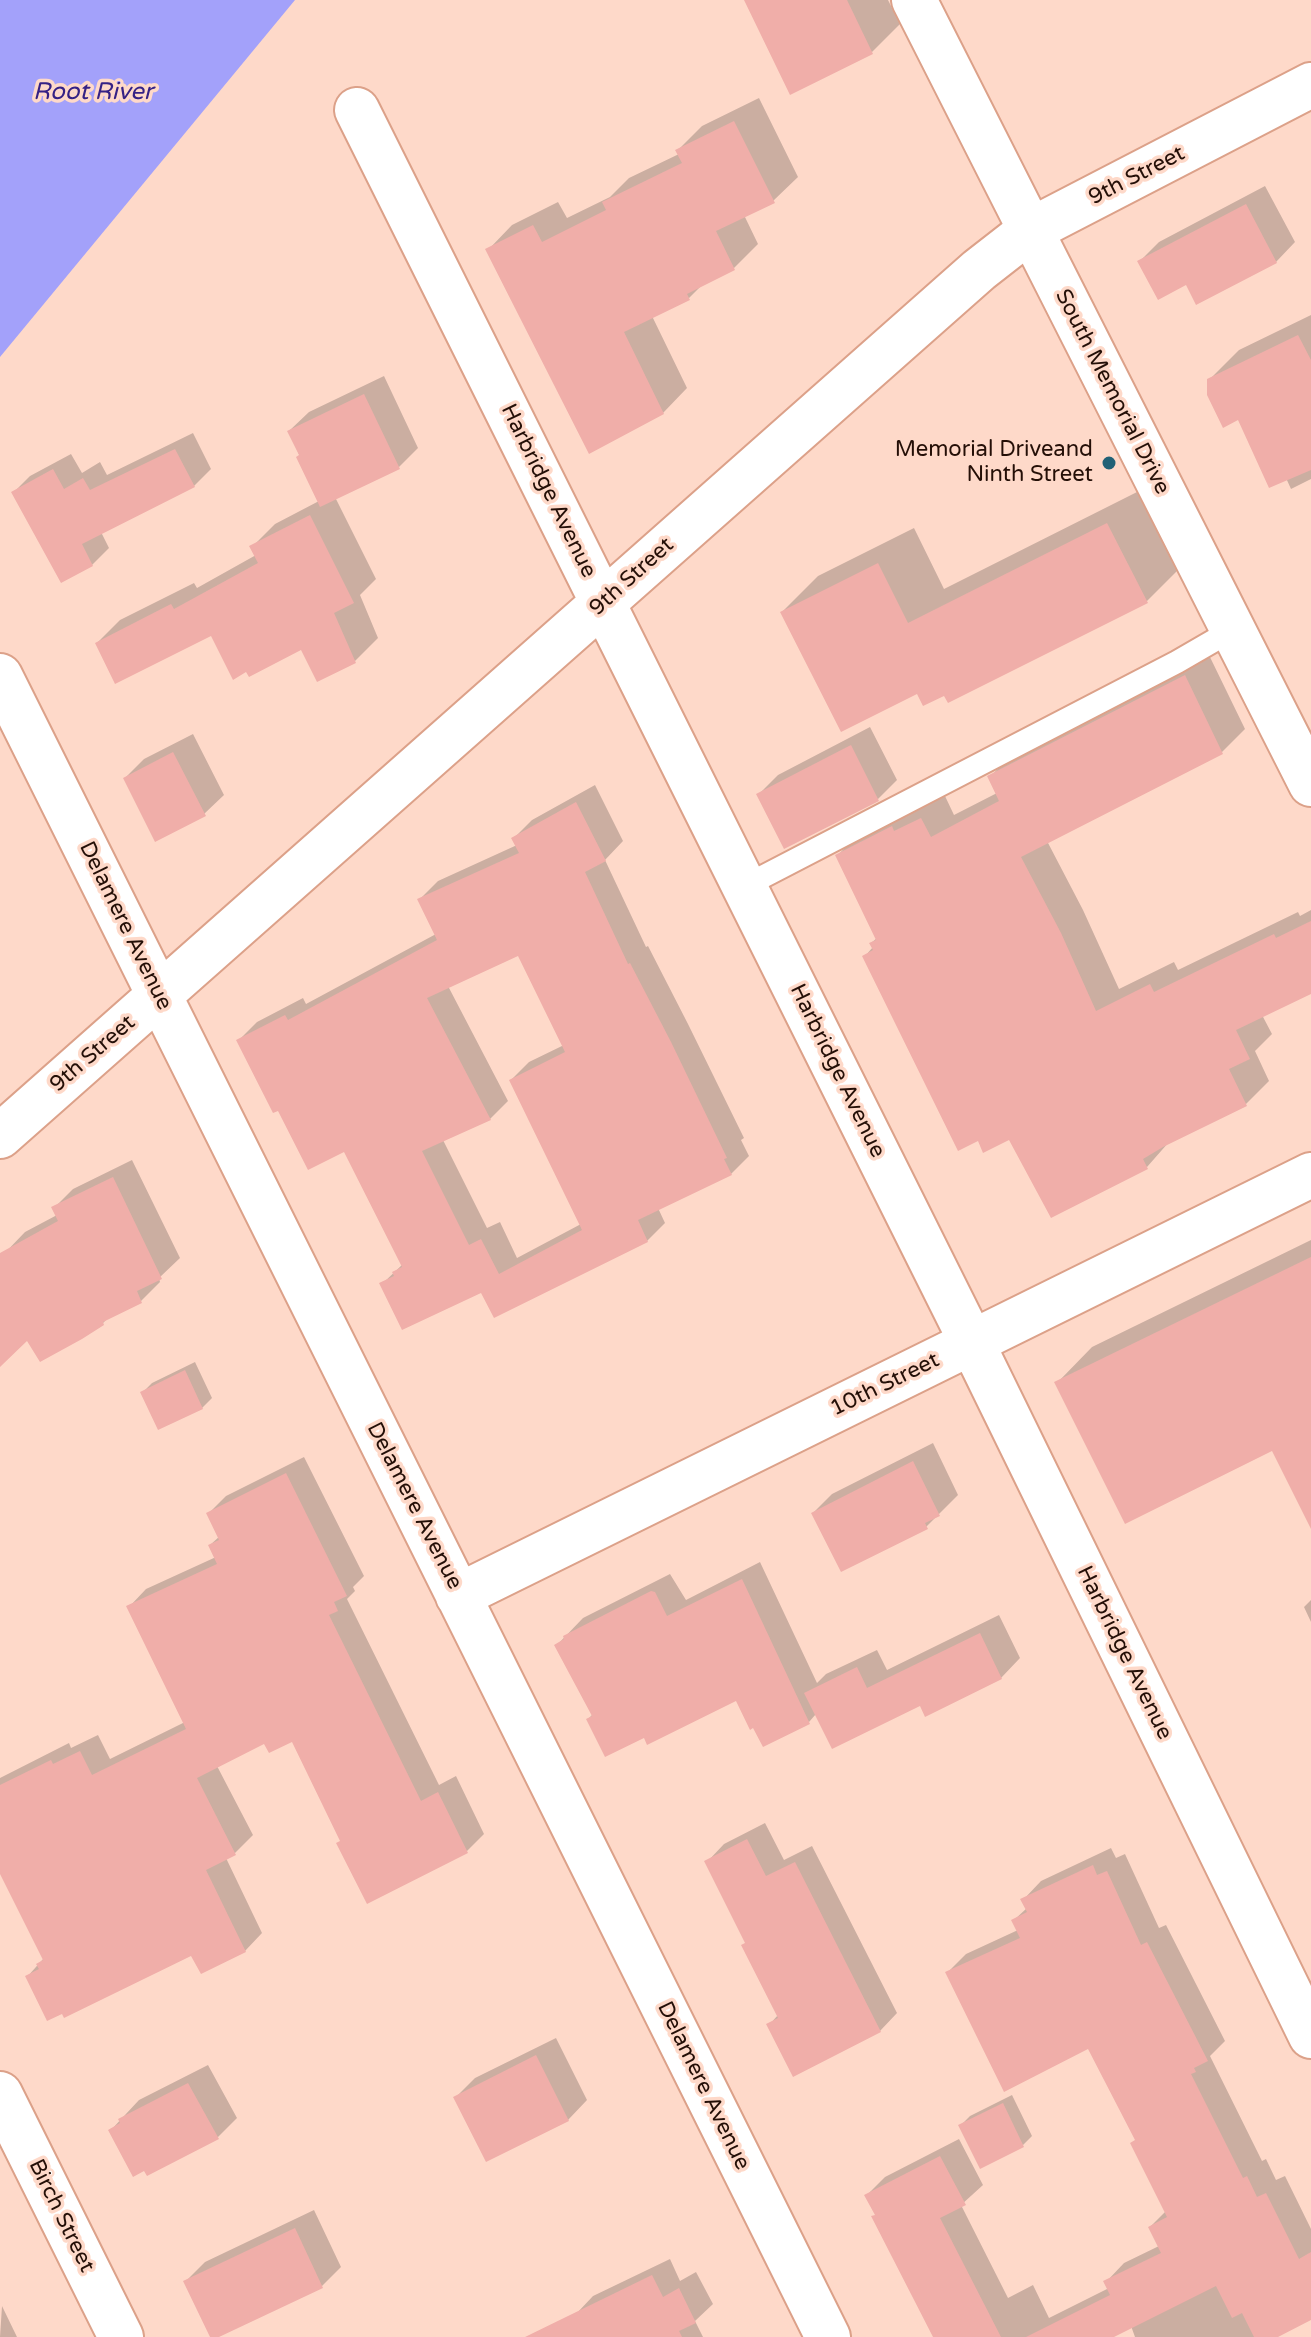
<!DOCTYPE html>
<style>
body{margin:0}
canvas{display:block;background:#fed9c9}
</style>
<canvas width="1311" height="2337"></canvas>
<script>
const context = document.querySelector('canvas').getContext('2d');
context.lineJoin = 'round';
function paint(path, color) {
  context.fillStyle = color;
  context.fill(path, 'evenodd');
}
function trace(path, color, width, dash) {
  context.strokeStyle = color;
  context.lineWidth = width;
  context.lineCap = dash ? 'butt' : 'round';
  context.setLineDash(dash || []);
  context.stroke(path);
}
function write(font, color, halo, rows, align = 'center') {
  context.font = font + ' "Varela Round",sans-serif';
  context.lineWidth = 7;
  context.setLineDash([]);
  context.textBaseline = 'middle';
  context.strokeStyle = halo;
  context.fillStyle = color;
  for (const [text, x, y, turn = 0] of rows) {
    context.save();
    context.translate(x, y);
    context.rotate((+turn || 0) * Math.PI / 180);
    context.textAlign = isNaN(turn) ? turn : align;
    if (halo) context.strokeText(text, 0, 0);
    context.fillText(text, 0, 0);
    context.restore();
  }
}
const water = new Path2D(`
 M0,0H295L0,357Z`);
const shadow = new Path2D(`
 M746,0H888L900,24L872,52Z
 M759,98L798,177L773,201L744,215L758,244L733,269L704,283L689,298L652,316L687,388L663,413L488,250L512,225L558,202L567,218L610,197L629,178L679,154L678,150L702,126Z
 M1265,186L1295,242L1276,262L1187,283L1140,261L1159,242Z
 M1311,315V479L1291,489L1286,478L1209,380L1239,350Z
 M384,376L418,448L399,467L335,497L376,579L360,595L378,638L355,661L302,647L212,634L97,643L120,620L194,583L197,588L256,555L252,547L275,524L319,501L289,431L309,412Z
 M193,433L211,469L194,486L101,532L109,548L92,565L13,493L30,476L71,454L82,473L100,462L107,475Z
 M1143,489L1182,566L1147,601L945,693L918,692L782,612L818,576L914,528L944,589Z
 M1208,653L1245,729L1222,752L1047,841L1083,910L1119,989L1174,962L1178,970L1298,912L1300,916L1311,910V992L1262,1015L1272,1034L1255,1051L1269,1081L1246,1104L1169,1142L1147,1167L1009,1138L865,956L873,947L871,943L877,938L837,856L860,832L915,804L918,809L945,796L954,815L997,793L990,777L1013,753Z
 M870,727L897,780L878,799L758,795L778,775Z
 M193,734L224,795L204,814L125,778L144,759Z
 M595,785L623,841L605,860L646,947L648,946L688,1024L744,1138L741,1140L749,1156L731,1174L658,1208L665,1223L647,1241L482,1291L382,1284L403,1264L345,1149L279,1108L239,1040L257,1022L303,998L306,1004L436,934L420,899L438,881L517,845L514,838L532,820ZM519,954L564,1045L529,1062L511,1080L581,1224L517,1258L500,1222L487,1228L443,1140L490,1119L508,1101L448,986Z
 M132,1160L180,1258L159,1278L160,1282L141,1301L110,1316L103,1323L28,1338L0,1363V1258L25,1232L57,1215L54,1208L73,1189Z
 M1311,1240V1524L1273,1448L1057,1383L1092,1347Z
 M195,1362L212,1398L202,1408L142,1393L152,1383Z
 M933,1443L958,1495L926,1527L813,1513L832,1494Z
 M304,1457L364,1576L353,1587L355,1591L347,1599L439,1785L456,1776L484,1834L467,1851L342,1840L292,1739L265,1742L217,1766L253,1835L235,1853L226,1858L262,1933L245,1951L192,1953L27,1977L44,1958L0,1870V1778L69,1743L71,1748L98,1735L110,1759L185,1722L129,1607L146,1589L216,1557L210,1545L220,1536L208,1514L226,1496Z
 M760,1562L817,1683L826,1674L877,1650L887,1670L999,1615L1020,1658L1001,1678L921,1704L816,1714L809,1722L737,1698L645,1736L588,1719L593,1714L557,1645L583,1618L670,1574L686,1600Z
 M1311,1600V1622L1304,1607Z
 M765,1823L784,1860L812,1846L897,2013L880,2031L769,2025L778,2015L747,1942L707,1862L724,1844Z
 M1111,1848L1116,1858L1125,1854L1159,1928L1166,1925L1225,2041L1210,2056L1262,2161L1266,2159L1276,2180L1285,2176L1311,2229V2318L1274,2337H1135L1131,2326L1109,2337H935L867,2195L885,2177L959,2139L983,2185L961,2205L1008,2298L1033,2285L1049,2318L1109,2288L1106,2282L1124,2263L1159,2246L1150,2227L1166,2211L1136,2139L1089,2047L948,1972L966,1954L1018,1930L1014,1920L1027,1908L1023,1900L1041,1881Z
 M556,2038L587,2100L568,2120L456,2097L475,2078Z
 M208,2065L237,2118L218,2137L111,2130L139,2100Z
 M1012,2095L1032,2136L1023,2145L961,2125L970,2116Z
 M314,2210L341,2267L322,2286L212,2337L186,2281L205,2262Z
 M670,2259L680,2281L696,2272L713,2304L695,2321L703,2337H587L576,2314L593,2296Z
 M2,2306L17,2337H0Z`);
const building = new Path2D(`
 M744,0H847L873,54L790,95Z
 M734,121L775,203L716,231L735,270L687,294L690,300L624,332L664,414L589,454L485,249L533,225L542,242L606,210L602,202L682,163L675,150Z
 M1246,204L1277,263L1196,305L1186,285L1158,300L1137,261Z
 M1298,335L1311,360V470L1269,488L1238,420L1223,428L1207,395V379Z
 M364,394L400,469L320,507L296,457L299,455L287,431Z
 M175,449L195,487L82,544L93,566L61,583L11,492L53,469L64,489L83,478L90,490Z
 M310,515L354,603L334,613L356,663L317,682L301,650L249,677L246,672L233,680L211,636L115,684L95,643L171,604L174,609L258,563L249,546Z
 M1107,523L1148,603L948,703L944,696L923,706L917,694L841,732L780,612L878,563L908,623Z
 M1185,675L1223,754L1021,857L1061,933L1096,1011L1150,984L1154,992L1274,934L1276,938L1311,921V994L1236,1030L1250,1059L1229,1069L1247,1106L1163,1147L1143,1159L1148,1169L1051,1218L1009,1140L983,1153L978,1141L958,1151L862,956L873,950L869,943L876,940L835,855L892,826L894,831L921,818L931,837L999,801L987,776Z
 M851,745L879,801L784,849L756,794Z
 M173,752L206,816L155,842L123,778Z
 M576,802L606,861L585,872L628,964L630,963L671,1042L727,1158L724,1159L732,1175L638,1220L648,1242L494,1318L481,1293L402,1330L379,1283L394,1276L392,1272L402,1267L344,1152L308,1170L278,1111L273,1113L236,1040L285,1015L288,1020L437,940L417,899L519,853L511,838ZM518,956L565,1052L509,1080L582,1230L499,1274L481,1239L469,1245L422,1151L491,1120L427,998Z
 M113,1177L162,1279L137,1291L142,1303L103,1322L104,1325L82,1339L40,1362L27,1341L0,1367V1253L58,1221L51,1207Z
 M1311,1257V1529L1272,1451L1125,1524L1054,1382Z
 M185,1370L203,1409L158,1430L140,1392Z
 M913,1461L940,1516L925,1523L928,1529L841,1572L811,1513Z
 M286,1473L347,1596L334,1602L338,1611L329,1615L421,1801L438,1792L468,1853L367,1904L336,1843L340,1841L292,1742L269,1753L264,1744L197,1778L236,1855L206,1870L246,1952L201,1974L191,1956L64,2018L62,2014L47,2021L25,1976L39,1969L36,1964L43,1960L0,1874V1785L51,1760L53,1764L80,1751L92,1775L186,1729L126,1606L217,1564L208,1545L219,1540L206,1513Z
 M742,1579L810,1724L763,1747L753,1728L750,1730L736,1701L647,1745L644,1738L605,1757L586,1719L592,1716L554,1645L564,1639L563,1636L651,1591L655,1592L667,1616Z
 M980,1633L1002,1679L925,1717L920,1706L832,1749L804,1693L857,1667L867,1688Z
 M747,1839L766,1876L795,1862L881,2032L793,2077L766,2024L778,2018L741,1945L745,1943L704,1861Z
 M1093,1865L1097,1875L1107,1871L1141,1945L1147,1942L1208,2061L1194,2068L1196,2072L1191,2074L1243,2178L1247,2176L1257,2197L1266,2193L1299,2259L1311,2252V2320L1278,2337H1254L1242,2313L1232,2318L1216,2286L1114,2337H1026L1110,2295L1103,2281L1161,2253L1148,2227L1167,2217L1130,2143L1135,2140L1088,2049L1004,2092L945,1972L1020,1938L1011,1920L1027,1912L1020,1899Z
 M536,2055L569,2121L486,2162L453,2097Z
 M188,2083L219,2139L147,2176L144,2171L133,2177L108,2130L120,2123L118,2119Z
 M1003,2103L1024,2147L980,2169L958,2125Z
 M940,2156L966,2205L940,2218L1001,2337H933L871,2216L875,2215L864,2195Z
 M295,2228L323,2288L219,2337H210L183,2281Z
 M652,2275L663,2297L679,2288L696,2323L679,2331L682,2337H525Z`);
const lane = new Path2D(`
 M745,886L1177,662L1234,629`);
const street = new Path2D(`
 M357,110L972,1343L1311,2036
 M0,676L828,2337
 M0,1136L979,270L1029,231L1311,85
 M458,1596L1311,1175
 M0,2094L121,2337`);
const secondary = new Path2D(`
 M914,0L1311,784`);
const markers = [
 [1109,463,8,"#216176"]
];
const streetNames = [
 ["9th Street",1137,176,-27],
 ["South Memorial Drive",1112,392,63],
 ["Harbridge Avenue",548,491,64],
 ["9th Street",632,577,-42],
 ["Delamere Avenue",125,926,64],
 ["9th Street",93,1054,-41],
 ["Harbridge Avenue",837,1071,64],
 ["10th Street",885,1385,-26],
 ["Delamere Avenue",414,1506,63],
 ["Harbridge Avenue",1124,1653,64],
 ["Delamere Avenue",703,2086,64],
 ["Birch Street",61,2216,64]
];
const poiNames = [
 ["Memorial Driveand",1093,450],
 ["Ninth Street",1093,475]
];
const waterNames = [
 ["Root River",93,93]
];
paint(water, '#a3a1fa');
paint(shadow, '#0003');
paint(building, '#f0aea9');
trace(lane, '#dca189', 26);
trace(street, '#dca189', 48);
trace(secondary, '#dca189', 48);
trace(lane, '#fff', 22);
trace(street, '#fff', 44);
trace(secondary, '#fff', 44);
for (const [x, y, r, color] of markers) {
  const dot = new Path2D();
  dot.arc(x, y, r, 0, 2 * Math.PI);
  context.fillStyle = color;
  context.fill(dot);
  trace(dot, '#fed9c9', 3);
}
write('22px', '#240f07', '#fed9c9', streetNames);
write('22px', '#240f07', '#fed9c9', poiNames, 'right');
write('italic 24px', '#352185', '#fed9c9', waterNames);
</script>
